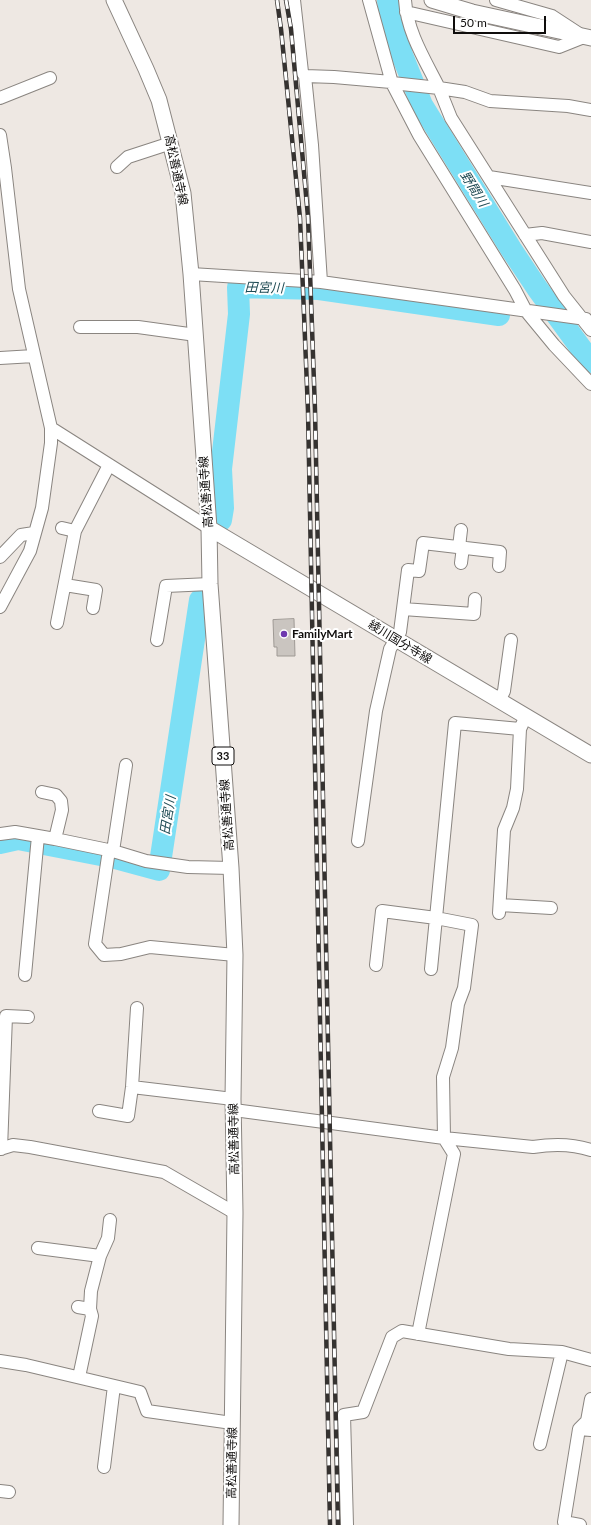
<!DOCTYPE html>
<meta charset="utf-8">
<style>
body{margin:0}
#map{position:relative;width:591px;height:1525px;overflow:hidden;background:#eee8e3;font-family:Lato,sans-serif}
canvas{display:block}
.scale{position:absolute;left:453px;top:16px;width:93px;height:18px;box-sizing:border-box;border:2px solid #0f0d0c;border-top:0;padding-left:5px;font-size:12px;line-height:14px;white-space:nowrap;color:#0f0d0c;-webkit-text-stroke:3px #fff;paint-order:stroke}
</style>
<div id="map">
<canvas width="591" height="1525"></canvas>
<div class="scale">50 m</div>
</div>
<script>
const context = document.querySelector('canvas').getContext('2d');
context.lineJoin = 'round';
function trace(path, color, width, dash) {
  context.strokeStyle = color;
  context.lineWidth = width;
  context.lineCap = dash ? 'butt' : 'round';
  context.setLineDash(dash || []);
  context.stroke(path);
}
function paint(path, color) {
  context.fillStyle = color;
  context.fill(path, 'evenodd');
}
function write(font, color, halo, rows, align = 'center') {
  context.font = font + ' Lato,"Noto Sans JP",sans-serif';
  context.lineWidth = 4;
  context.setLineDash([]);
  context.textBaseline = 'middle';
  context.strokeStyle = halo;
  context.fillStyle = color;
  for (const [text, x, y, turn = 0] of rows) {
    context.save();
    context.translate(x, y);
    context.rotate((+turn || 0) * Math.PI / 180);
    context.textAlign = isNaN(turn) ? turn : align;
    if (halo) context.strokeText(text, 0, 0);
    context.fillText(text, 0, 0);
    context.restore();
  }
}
const river = new Path2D(`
 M388,0L389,11L402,55L422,105L511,249L537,288L591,362
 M221,520L223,508L221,469L239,314L238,287L319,289L499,315
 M0,843L18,839L111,857L159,870L200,600`);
const building = new Path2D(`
 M294,619L295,656H277V647H274L273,620Z`);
const minor = new Path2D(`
 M294,0L302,72L305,76
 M369,0L392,83L419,135L515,290L526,311L554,345L591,384
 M496,0L552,16L578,33
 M406,12L559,47L584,37
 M392,83L439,88C425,60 407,32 405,0
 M0,98L50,78
 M591,110L568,106L490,101L465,92L439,88L451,118L564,296L591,330
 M0,135L5,168L19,289L51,428V443L42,508L30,551L0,607
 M117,167L128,157L171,143
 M489,177L591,193
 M525,235L542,233L591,242
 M191,274L321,282L586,319
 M321,282L312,145L305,76L334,77L391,82
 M80,327H138L196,335
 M0,358L34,356
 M51,428L209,528
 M62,528L75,531
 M459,547L461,530
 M0,557L21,535L34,533
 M461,563L463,547
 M65,585L96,590L93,608
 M403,609L474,614L475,599
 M57,623L75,531L109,465
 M157,640L166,586L210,584
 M499,701L504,691L511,640
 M42,792L56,795L61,801L62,810L55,839
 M0,834L15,832L55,839L113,851L146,861L188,867L231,868
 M358,841L376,711L390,649L400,632L408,570L419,571L423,543L500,552L499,566
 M109,850L95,944L104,955L121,954L150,947L235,955
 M113,851L126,765
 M500,905L551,908
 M499,913L504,830L513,808L517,789L520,729
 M376,965L382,911L436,918L472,925L464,988L458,1004L452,1048L443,1077L444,1138L454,1154L418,1334
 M431,969L455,723L520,729L526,716
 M25,975L38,836
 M132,1087L233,1099
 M234,1110L444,1138L533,1147C552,1144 573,1144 591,1150
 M99,1111L128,1116L132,1087L137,1008
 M0,1149L13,1145L30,1147L164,1172L235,1213
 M1,1149L6,1016L28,1017
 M38,1248L100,1256
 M78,1307L90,1309
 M0,1361L26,1365L140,1392L147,1411L232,1423
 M79,1377L92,1316L90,1309L91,1291L100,1256L108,1238L110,1220
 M579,1429L587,1421L591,1399
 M540,1444L562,1352
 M104,1467L114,1386
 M0,1491L9,1492
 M347,1525L344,1415L363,1412L392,1337L402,1331L509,1349L562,1352L591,1360
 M580,1525L564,1522L579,1429L591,1430`);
const major = new Path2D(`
 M114,0L146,69L159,100L183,193L191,274L209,528L210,584L231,868L235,955L233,1099L235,1213L231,1525
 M432,0L472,12L591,38
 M209,528L591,755`);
const rail = new Path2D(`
 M277,0L281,29L300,218L308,411L330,1525
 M286,0L291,29L308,217L315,410L338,1525`);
const markers = [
 [284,634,4,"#6f39af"]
];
const shields = [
 [223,756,22]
];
const shieldNames = [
 ["33",223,756]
];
const streetNames = [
 ["高松善通寺線",176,170,78],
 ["高松善通寺線",206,492,-94],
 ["綾川国分寺線",400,642,31],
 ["高松善通寺線",227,815,-94],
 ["高松善通寺線",234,1139,-91],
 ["高松善通寺線",232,1463,-89]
];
const poiNames = [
 ["FamilyMart",292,634]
];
const waterNames = [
 ["野間川",474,189,58],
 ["田宮川",264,288,1],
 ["田宮川",168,815,-81]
];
trace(river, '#7ddff5', 22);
paint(building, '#cac5c0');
trace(building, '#9e9994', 1);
trace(minor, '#8a8580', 14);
trace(major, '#8a8580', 17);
trace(minor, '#fff', 12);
trace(major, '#fff', 15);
trace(rail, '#353230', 4.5);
trace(rail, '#fff', 3, [9]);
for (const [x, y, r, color] of markers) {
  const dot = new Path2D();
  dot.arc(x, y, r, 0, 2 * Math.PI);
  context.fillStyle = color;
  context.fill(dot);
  trace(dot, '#fff', 1.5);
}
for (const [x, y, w] of shields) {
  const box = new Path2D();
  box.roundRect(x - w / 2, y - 9, w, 18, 3);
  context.fillStyle = '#fff';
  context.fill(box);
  trace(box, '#0f0d0c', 1);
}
write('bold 11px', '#0f0d0c', null, shieldNames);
write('12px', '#0f0d0c', '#fff', streetNames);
write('bold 12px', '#0f0d0c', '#fff', poiNames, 'left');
write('italic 13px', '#1e4a53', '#fff', waterNames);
</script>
